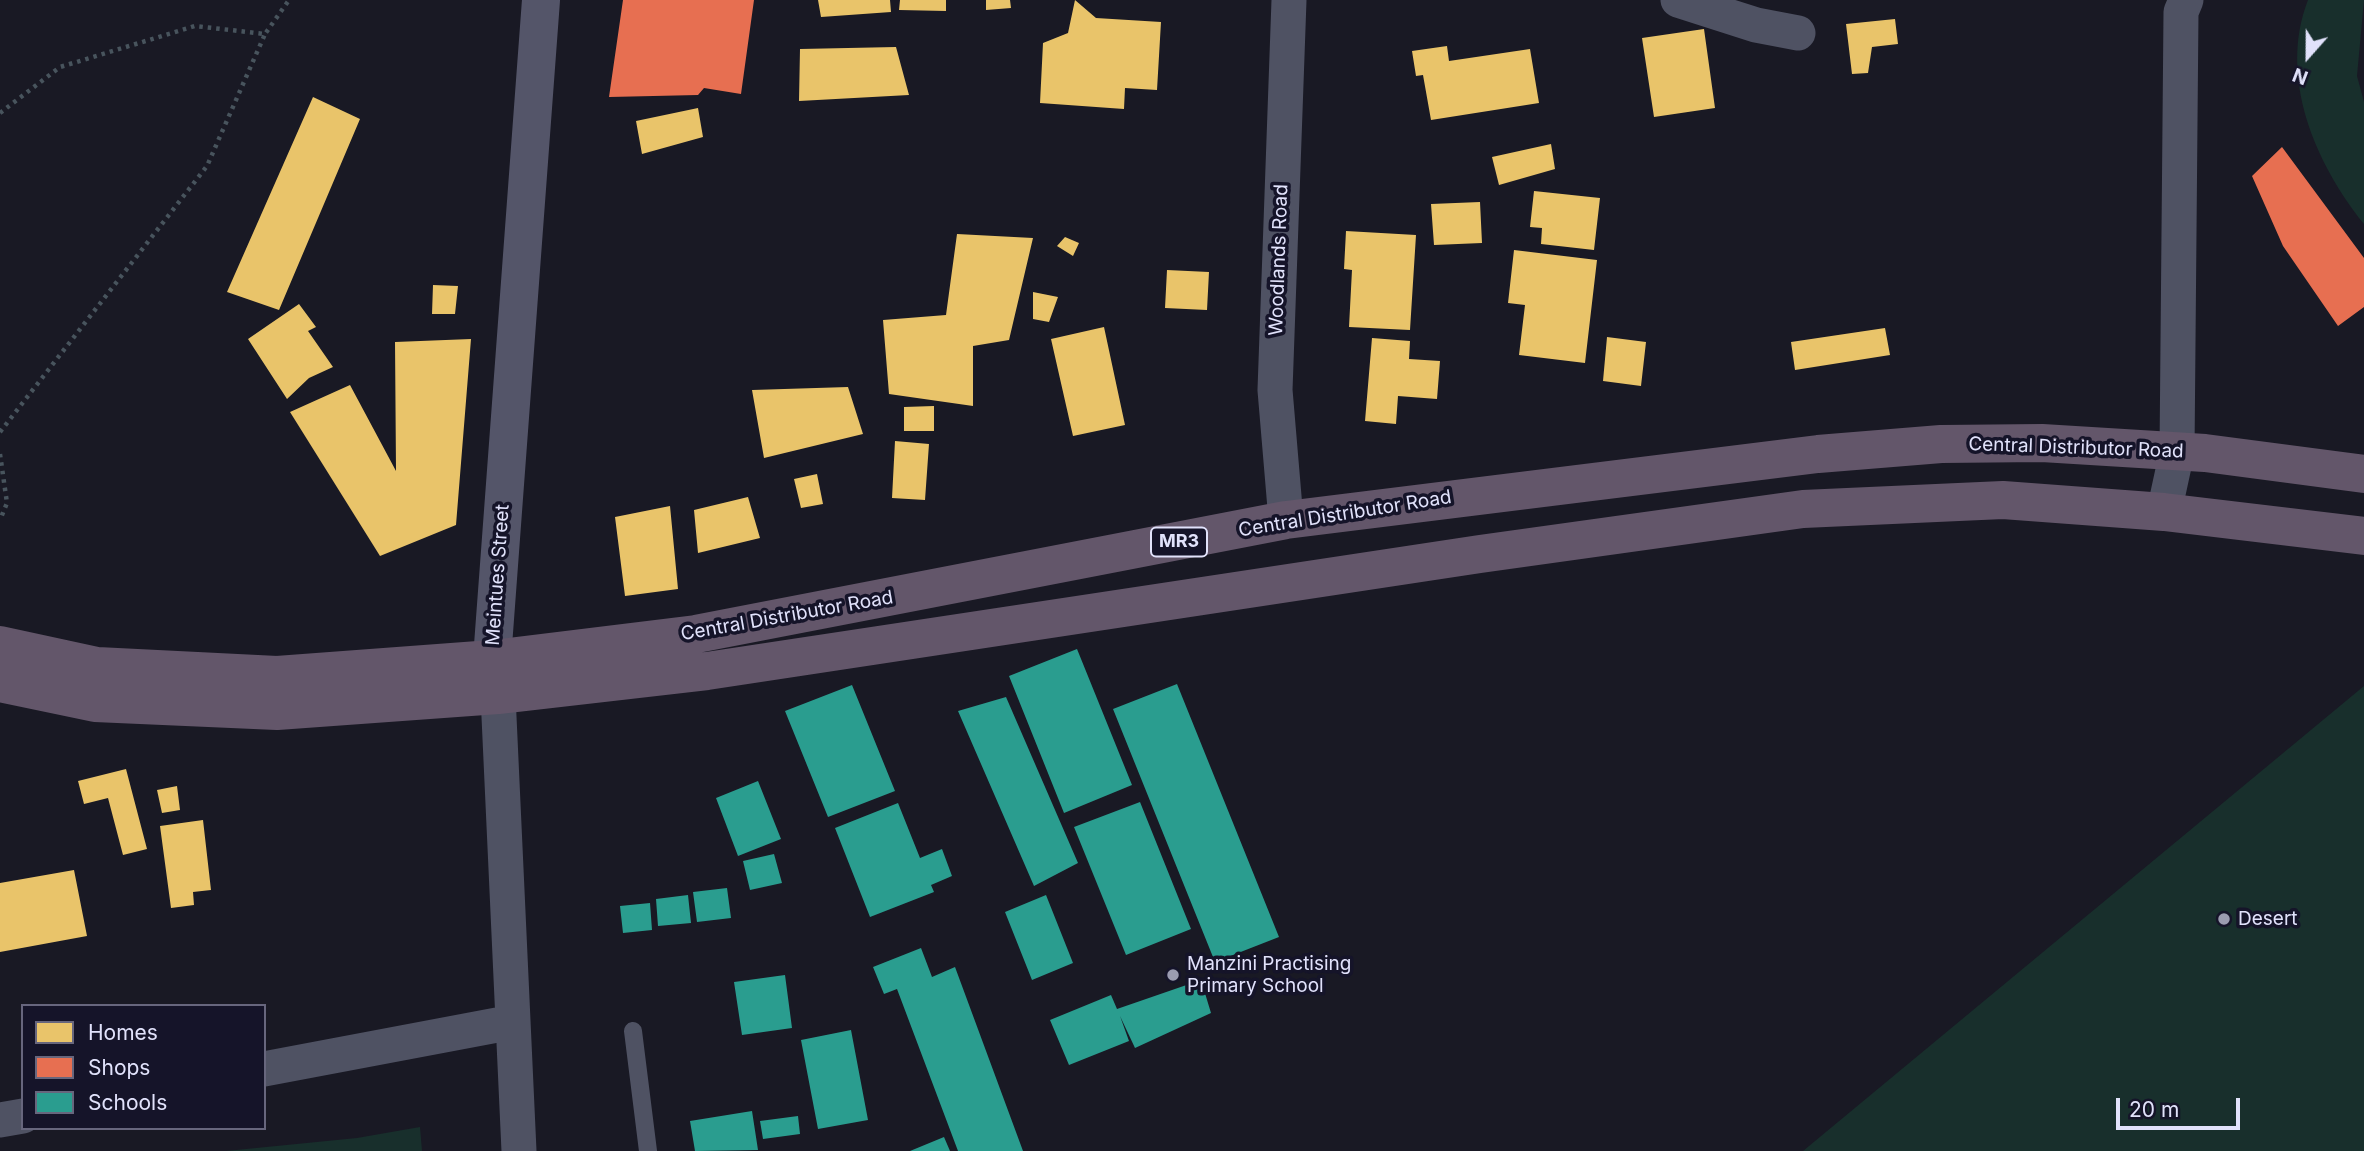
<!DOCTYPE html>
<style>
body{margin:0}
#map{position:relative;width:2364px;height:1151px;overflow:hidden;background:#191924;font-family:Inter,sans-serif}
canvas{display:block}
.legend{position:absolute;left:21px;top:1004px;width:245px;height:126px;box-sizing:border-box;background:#151429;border:2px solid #67667d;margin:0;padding:9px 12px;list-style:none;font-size:21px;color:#e1e2fb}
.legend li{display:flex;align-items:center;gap:14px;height:35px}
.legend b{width:35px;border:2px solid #67667d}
.north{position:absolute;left:2273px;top:21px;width:70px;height:70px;-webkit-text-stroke:5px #151429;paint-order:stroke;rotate:201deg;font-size:19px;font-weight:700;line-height:28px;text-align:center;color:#e1e2fb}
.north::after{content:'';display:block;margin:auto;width:24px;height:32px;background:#e1e2fb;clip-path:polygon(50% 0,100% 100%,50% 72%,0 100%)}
.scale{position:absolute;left:2116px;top:1098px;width:124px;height:32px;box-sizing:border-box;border:4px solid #e1e2fb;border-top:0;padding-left:9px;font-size:21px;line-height:24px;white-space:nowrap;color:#e1e2fb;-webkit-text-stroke:5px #151429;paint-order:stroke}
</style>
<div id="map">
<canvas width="2364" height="1151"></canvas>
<ul class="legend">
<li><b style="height:19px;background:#e9c46a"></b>Homes</li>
<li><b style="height:19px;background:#e76f51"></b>Shops</li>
<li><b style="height:19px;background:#2a9d8f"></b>Schools</li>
</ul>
<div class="north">N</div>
<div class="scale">20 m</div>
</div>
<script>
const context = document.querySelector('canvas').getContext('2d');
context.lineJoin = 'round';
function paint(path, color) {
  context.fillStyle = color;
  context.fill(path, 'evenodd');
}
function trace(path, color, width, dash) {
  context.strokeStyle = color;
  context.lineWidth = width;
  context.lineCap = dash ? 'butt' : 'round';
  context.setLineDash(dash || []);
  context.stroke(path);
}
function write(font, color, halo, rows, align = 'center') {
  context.font = font + ' Inter,sans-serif';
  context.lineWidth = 7;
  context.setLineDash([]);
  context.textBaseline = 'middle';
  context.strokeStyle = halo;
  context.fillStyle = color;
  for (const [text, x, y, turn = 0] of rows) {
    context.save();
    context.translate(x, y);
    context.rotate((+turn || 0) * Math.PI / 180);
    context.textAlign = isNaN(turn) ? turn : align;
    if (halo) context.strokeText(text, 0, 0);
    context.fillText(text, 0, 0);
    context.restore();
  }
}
const green = new Path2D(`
 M2308,0H2364L2357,76L2364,102V224C2315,163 2278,77 2308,0Z
 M2364,686V1151H1803Z
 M420,1127L422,1151H226L357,1138Z`);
const homes = new Path2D(`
 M818,0H890L891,12L821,17Z
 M900,0H946V11L899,10Z
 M986,0H1010L1011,8L986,10Z
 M1075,0L1096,18L1161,22L1157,90L1125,88L1124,109L1040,103L1043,43L1068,33Z
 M1895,19L1898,44L1872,47L1868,73L1852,74L1846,24Z
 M1704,29L1715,108L1654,117L1642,38Z
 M1447,46L1449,61L1530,49L1539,103L1431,120L1423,75L1416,76L1412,51Z
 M896,47L909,95L799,101L800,49Z
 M313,97L360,119L279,310L227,292Z
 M698,108L703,137L642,154L636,121Z
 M1551,144L1555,169L1499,185L1492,157Z
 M1534,191L1600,198L1594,250L1541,244L1542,228L1530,227Z
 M1480,202L1482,243L1434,245L1431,204Z
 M1346,231L1416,235L1410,330L1349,327L1352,270L1344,269Z
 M957,234L1033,238L1009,340L973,346V406L889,394L883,320L946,315Z
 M1065,237L1079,243L1073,256L1057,246Z
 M1514,250L1597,260L1585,363L1519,355L1525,305L1508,303Z
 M1167,270L1209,272L1207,310L1165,308Z
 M433,285L458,286L455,314H432Z
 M1033,292L1058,297L1049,322L1033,319Z
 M299,304L316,327L308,331L333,367L309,378L287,399L248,339Z
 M1104,327L1125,425L1073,436L1051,339Z
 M1885,328L1890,355L1795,370L1791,342Z
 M1607,337L1646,342L1641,386L1603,381Z
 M1372,338L1410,341L1409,359L1440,361L1437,399L1398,396L1396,424L1365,421Z
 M471,339L456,525L380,556L290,412L350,385L396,471L395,342Z
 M848,387L863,434L764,458L752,390Z
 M934,406V431H904V407Z
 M895,441L929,444L925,500L892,498Z
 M817,474L823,504L801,508L794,479Z
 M748,497L760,538L698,553L694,510Z
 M670,506L678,589L625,596L615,517Z
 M126,769L147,849L123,855L108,798L84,804L78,781Z
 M177,786L180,810L162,813L157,790Z
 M203,820L211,890L193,892L194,905L171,908L160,826Z
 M74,870L87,936L0,952V883Z`);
const shops = new Path2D(`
 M623,0H754L741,94L704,88L698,95L609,97Z
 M2282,147L2364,258V307L2338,326L2283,246L2252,176Z`);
const schools = new Path2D(`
 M1077,649L1132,785L1064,813L1009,676Z
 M1177,684L1279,937L1215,962L1113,709Z
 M852,685L895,791L828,817L785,711Z
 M1006,697L1078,863L1034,886L958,711Z
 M758,781L781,839L738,856L716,798Z
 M1140,802L1191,929L1126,955L1074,827Z
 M898,803L920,858L942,849L952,876L931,885L934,892L870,917L835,828Z
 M774,854L782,883L750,890L743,861Z
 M727,888L731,918L697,922L693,892Z
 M688,895L691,923L658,926L656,899Z
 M1046,895L1073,963L1032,980L1005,912Z
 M650,903L652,930L623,933L620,906Z
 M921,948L932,977L955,967L1023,1151H958L897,989L884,994L873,967Z
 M785,975L792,1028L742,1035L734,982Z
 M1201,980L1211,1013L1135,1048L1120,1016L1129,1041L1069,1065L1050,1020L1111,995L1117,1009Z
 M851,1030L868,1120L818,1129L801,1040Z
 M752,1111L758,1150L695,1151L690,1121Z
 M798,1116L800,1134L763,1139L760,1121Z
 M944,1137L950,1151H910Z`);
const path = new Path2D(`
 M0,113L60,67L195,26L265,34L289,0
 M0,432L207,166L265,34
 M0,454L7,503L0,520`);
const lane = new Path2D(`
 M633,1031L648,1151`);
const street = new Path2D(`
 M1678,0L1756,25L1798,33
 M2164,512L2177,452L2181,12L2186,0
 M1286,520L1275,390L1289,0
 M498,695L519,1151
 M264,1069L513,1022
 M0,1120L23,1116`);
const secondary = new Path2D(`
 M498,692L492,659L541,0`);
const highway = new Path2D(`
 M0,645L97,666L277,675L492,659L696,634L1286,520L1818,454L1941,444L2042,443L2205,453L2364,474
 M0,683L95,703L277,711L498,695L707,671L1480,554L1803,509L2003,500L2164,512L2364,536`);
const markers = [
 [2224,919,7,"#9b9cb0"],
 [1173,975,7,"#9b9cb0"]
];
const shields = [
 [1179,542,56]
];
const shieldNames = [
 ["MR3",1179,542]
];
const streetNames = [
 ["Woodlands Road",1279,260,-88],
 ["Central Distributor Road",2076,448,2],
 ["Central Distributor Road",1345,514,-9],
 ["Meintues Street",498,575,-86],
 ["Central Distributor Road",787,616,-10]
];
const poiNames = [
 ["Desert",2238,919],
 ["Manzini Practising",1187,964],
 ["Primary School",1187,986]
];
paint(green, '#182f2c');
paint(homes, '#e9c46a');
paint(shops, '#e76f51');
paint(schools, '#2a9d8f');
trace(path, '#48545d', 4.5, [3.5, 5]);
trace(lane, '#4f5263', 18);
trace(street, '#4f5263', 35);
trace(secondary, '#545569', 38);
trace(highway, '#63566a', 38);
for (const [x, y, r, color] of markers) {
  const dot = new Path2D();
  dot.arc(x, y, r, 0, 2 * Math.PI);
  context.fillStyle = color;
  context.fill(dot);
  trace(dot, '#151429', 2.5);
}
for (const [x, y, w] of shields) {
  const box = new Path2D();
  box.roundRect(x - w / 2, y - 14.5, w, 29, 5);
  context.fillStyle = '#151429';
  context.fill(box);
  trace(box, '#e1e2fb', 2);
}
write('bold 18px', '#e1e2fb', null, shieldNames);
write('19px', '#e1e2fb', '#151429', streetNames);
write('19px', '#e1e2fb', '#151429', poiNames, 'left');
</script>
